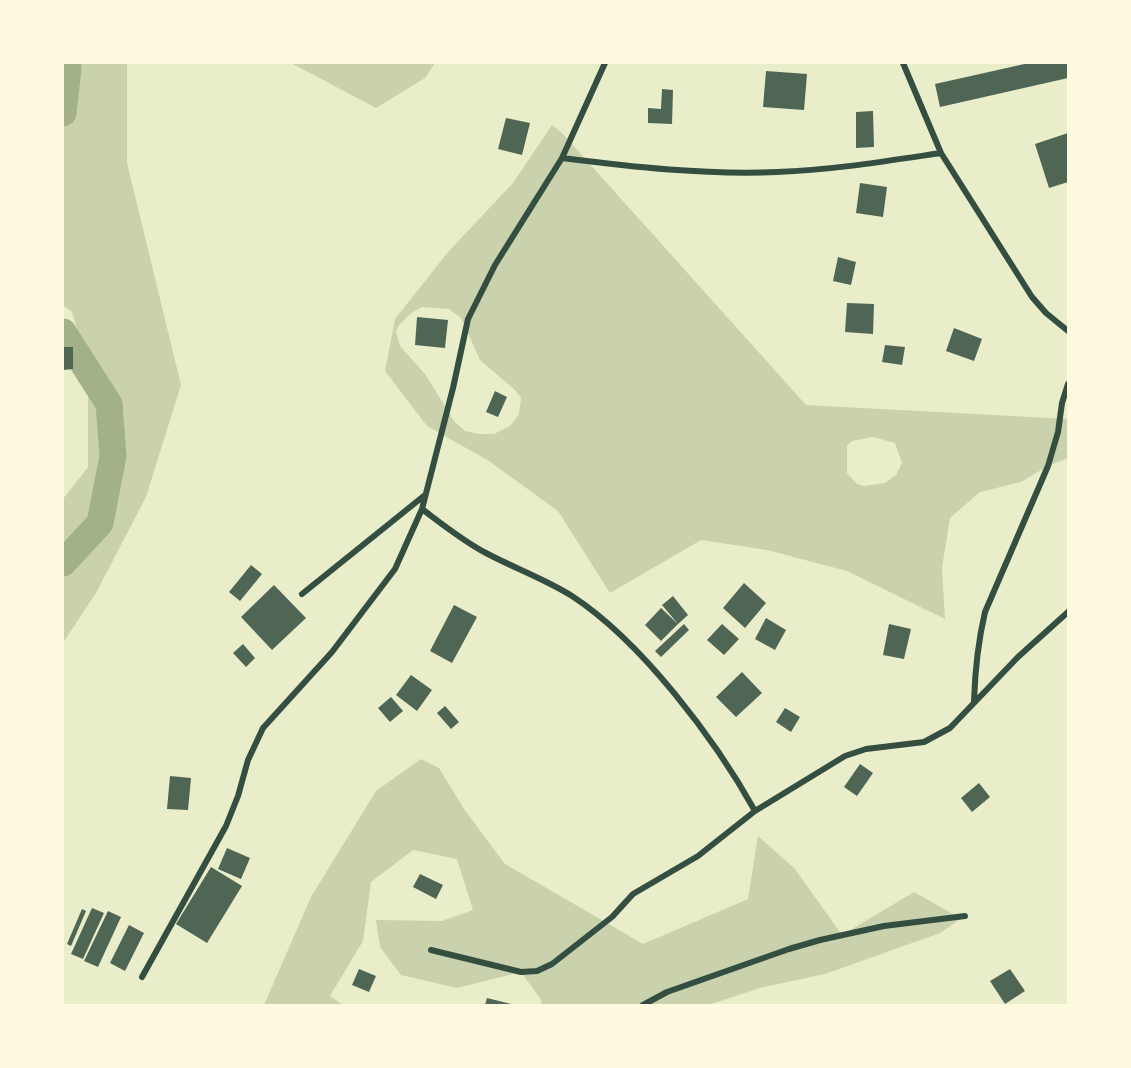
<!DOCTYPE html>
<style>
body{margin:0}
#map{position:relative;width:1131px;height:1068px;overflow:hidden;background:#e9edc9;font-family:"Alegreya Sans",sans-serif}
canvas{display:block}
.frame{position:absolute;inset:0;border:64px solid #fefae0;pointer-events:none}
</style>
<div id="map">
<canvas width="1131" height="1068"></canvas>
<div class="frame"></div>
</div>
<script>
const context = document.querySelector('canvas').getContext('2d');
context.lineJoin = 'round';
function paint(path, color) {
  context.fillStyle = color;
  context.fill(path, 'evenodd');
}
function trace(path, color, width, dash) {
  context.strokeStyle = color;
  context.lineWidth = width;
  context.lineCap = dash ? 'butt' : 'round';
  context.setLineDash(dash || []);
  context.stroke(path);
}
const green = new Path2D(`
 M63,63H127V163L181,385L146,497L96,593L63,643V499L88,467V368L72,312L63,305Z
 M291,63H435L425,78L376,108Z
 M552,125L562,133L806,405L1068,419V458L1048,466L1021,482L980,492L950,518L942,568L945,619L847,571L767,550L701,540L610,593L558,511L489,461L427,426L385,371L395,319L448,252L513,183ZM422,307L449,309L461,318L480,360L515,390L521,398L519,414L510,426L494,434H478L465,431L454,421L425,374L400,346L396,332L399,325L410,314ZM873,437L895,443L902,463L896,475L885,483L864,486L857,484L847,473V446L852,441Z
 M421,759L439,768L464,809L505,864L643,944L748,899L758,836L795,869L842,935L914,892L958,917L965,916L940,933L825,974L760,988L708,1005H540L542,1001L521,972L457,988L401,975L380,947L376,920L442,921L473,910L457,859L413,850L371,882L363,941L330,996L343,1005H264L311,897L376,791Z`);
const river = new Path2D(`
 M63,113L68,69L67,63
 M63,332L109,404L113,456L100,523L63,563`);
const building = new Path2D(`
 M1029,63H1068V78L940,107L935,84Z
 M766,71L807,74L804,110L763,107Z
 M662,89L673,90L672,124L648,123V108L661,109Z
 M873,111L874,147L856,148V112Z
 M506,118L530,123L522,155L498,149Z
 M1068,133V182L1049,188L1035,144Z
 M860,183L887,187L883,217L856,213Z
 M838,257L856,262L851,285L833,281Z
 M847,303L874,304L873,334L845,332Z
 M417,317L448,320L445,348L415,345Z
 M954,328L982,339L974,361L946,351Z
 M885,345L905,347L902,365L882,362Z
 M63,347H73V369L63,370Z
 M495,391L507,397L498,417L486,412Z
 M251,565L262,574L240,601L229,592Z
 M744,583L766,603L745,628L723,608Z
 M274,585L306,618L272,650L241,617Z
 M673,596L688,615L678,624L662,605Z
 M454,605L477,617L452,663L430,651Z
 M661,608L678,624L661,641L645,625Z
 M766,618L786,630L775,650L755,639Z
 M684,624L689,630L661,657L655,651Z
 M722,624L739,639L724,655L707,640Z
 M889,624L911,629L904,659L883,655Z
 M243,644L255,658L246,667L233,653Z
 M742,672L762,693L736,717L716,697Z
 M411,675L432,690L417,711L396,695Z
 M391,697L403,711L390,722L378,708Z
 M445,706L459,722L451,729L437,713Z
 M785,708L800,717L791,732L776,722Z
 M860,764L873,773L857,796L844,787Z
 M170,776L191,778L188,810L167,809Z
 M979,783L990,797L972,812L961,798Z
 M227,848L250,858L241,879L218,869Z
 M211,867L242,886L207,943L176,924Z
 M420,874L443,885L436,899L413,887Z
 M92,908L104,913L83,959L71,954Z
 M82,909L86,911L71,946L67,944Z
 M108,911L121,917L98,967L84,961Z
 M129,925L144,933L125,971L110,963Z
 M359,969L376,976L369,992L352,985Z
 M1010,969L1025,991L1005,1004L990,981Z
 M487,998L511,1004V1005H485Z`);
const minor = new Path2D(`
 M903,63L941,153L1032,297L1046,313L1068,331
 M562,158C633,167 705,175 777,172C832,170 887,161 941,153
 M422,509C442,524 463,541 486,553C514,568 545,579 572,596C641,641 715,739 755,811
 M302,594L425,495
 M974,701C975,671 978,642 985,612L1048,466L1058,432L1062,403L1068,384
 M431,950L521,972L537,971L552,964L612,917L633,894L698,856L755,811L845,756L866,749L924,742L950,728L1018,657L1068,612
 M142,977L226,826L238,796L248,760L263,728L332,652L395,569L422,509L453,388L468,319L495,265L562,158L605,63
 M643,1005L667,992L789,949L820,940L884,926L965,916`);
paint(green, '#cad2ad');
trace(river, '#a3b18a', 27);
paint(building, '#4f6655');
trace(minor, '#344e41', 6);
</script>
